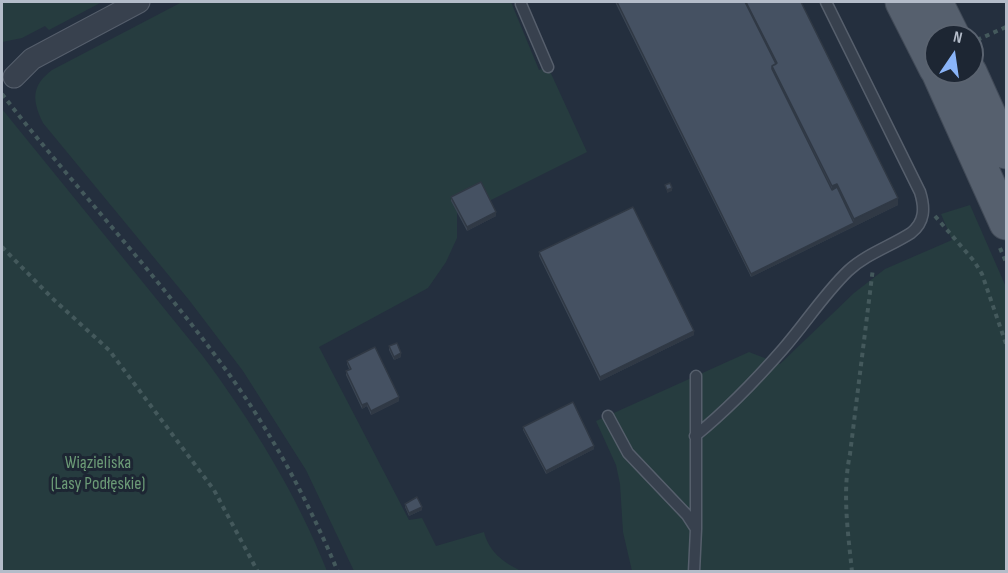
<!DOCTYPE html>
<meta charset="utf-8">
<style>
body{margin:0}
#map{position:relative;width:1008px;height:573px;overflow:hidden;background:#242f3e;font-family:"Sofia Sans Condensed",sans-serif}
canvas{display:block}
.frame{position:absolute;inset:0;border:3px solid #b4bcc9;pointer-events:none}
.north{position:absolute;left:924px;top:24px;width:60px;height:60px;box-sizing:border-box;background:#1d2633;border:2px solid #59626f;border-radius:50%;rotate:13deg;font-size:16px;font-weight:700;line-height:24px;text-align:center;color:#b4bcc9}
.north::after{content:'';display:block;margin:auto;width:21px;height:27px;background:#8ab4f8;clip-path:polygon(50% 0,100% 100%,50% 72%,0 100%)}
</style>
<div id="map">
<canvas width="1008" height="573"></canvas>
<div class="frame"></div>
<div class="north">N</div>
</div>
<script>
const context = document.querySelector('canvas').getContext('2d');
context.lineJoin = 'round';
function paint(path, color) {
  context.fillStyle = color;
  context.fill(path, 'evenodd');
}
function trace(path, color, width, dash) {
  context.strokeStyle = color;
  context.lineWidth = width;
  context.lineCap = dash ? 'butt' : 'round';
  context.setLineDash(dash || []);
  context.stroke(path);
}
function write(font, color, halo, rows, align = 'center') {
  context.font = font + ' "Sofia Sans Condensed",sans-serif';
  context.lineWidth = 6;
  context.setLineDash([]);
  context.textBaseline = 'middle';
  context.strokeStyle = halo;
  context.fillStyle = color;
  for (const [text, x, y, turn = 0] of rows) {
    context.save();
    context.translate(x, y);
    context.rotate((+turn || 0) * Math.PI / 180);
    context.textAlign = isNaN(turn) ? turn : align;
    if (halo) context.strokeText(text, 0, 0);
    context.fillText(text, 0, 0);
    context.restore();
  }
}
const green = new Path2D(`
 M2,2H102L49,30L45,26L22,38L2,42Z
 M182,2H511L539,70L548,67L587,152L489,201H452L457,211V238L446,262L428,288L319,347L409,520L422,518L436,546L484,532C489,552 503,562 521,571H354L306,470L243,371L189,300L43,123C32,100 31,86 52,70Z
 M2,109L202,355C252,422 296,493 327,571H2Z
 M970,205L1006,287V571H632L623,532L620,484L616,465L596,421L749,352L780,364L854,293L885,269L952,240L941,214Z`);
const path = new Path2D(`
 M977,40L1006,27
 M2,94C76,189 160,278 231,377C274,437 309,503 338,572
 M935,216L974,261L982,274L1006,344
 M2,247L52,298L109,350L214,490L258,572
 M1000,248L1006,262
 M852,572C848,532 842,493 850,454L873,268`);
const service = new Path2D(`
 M521,4L548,67
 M608,416L628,453L687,515L696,529
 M695,436C727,410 756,380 783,349C805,324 824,294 848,271C866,254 891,246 911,233C925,222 925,208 920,192L826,2
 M694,572L696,529V376`);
const minor = new Path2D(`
 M14,77L32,59L139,2`);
const primary = new Path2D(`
 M902,2L936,69
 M936,2L953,36
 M938,72L1006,223
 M970,72L1006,152`);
const wall = new Path2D(`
 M615,2H801L898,205L751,277Z
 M451,197L496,216L467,231L451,201Z
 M539,252L694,335L600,381L539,256Z
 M389,346L401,357L394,360L389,350Z
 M347,361L399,401L371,415L367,406L362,409L346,375V371L349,369L347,364Z
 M523,427L594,449L546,474L523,430Z
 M405,504L422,510L409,516L405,507Z`);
const shadedWall = new Path2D(`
 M837,184V191L832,194V186Z
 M672,188V191L667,193V190Z
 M898,198V205L751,277V274L854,223V219Z
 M496,212V216L467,231V227Z
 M694,331V335L600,381V377Z
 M401,353V357L394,360V357Z
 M399,397V401L371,415V411Z
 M367,403V406L362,409V405Z
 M594,446V449L546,474V471Z
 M422,507V510L409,516V513Z`);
const building = new Path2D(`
 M617,2H745L776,64L772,66V69L832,190L837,187L854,223L751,274Z
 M746,2H801L898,198L854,219L837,184L832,186L772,66L777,63Z
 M481,182L496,212L467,227L451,197Z
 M670,183L672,188L667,190L665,185Z
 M633,207L694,331L600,377L539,252Z
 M397,343L401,353L394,357L389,346Z
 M375,347L399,397L371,411L367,403L362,405L346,371L351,369L347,361Z
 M573,402L594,446L546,471L523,427Z
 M417,497L422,507L409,513L405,504Z`);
const parkNames = [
 ["Wiązieliska",98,463],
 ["(Lasy Podłęskie)",98,484]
];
paint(green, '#263c3f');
trace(service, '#565f6c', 13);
trace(minor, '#565f6c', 23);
trace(primary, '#414a57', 35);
trace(path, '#44595c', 4, [4.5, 4.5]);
trace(service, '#38414e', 10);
trace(minor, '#38414e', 21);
trace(primary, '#56606e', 33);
paint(wall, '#3b4654');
paint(shadedWall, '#303945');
paint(building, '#455162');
trace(building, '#303945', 1.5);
write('18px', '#6b9a76', '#1d2633', parkNames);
</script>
